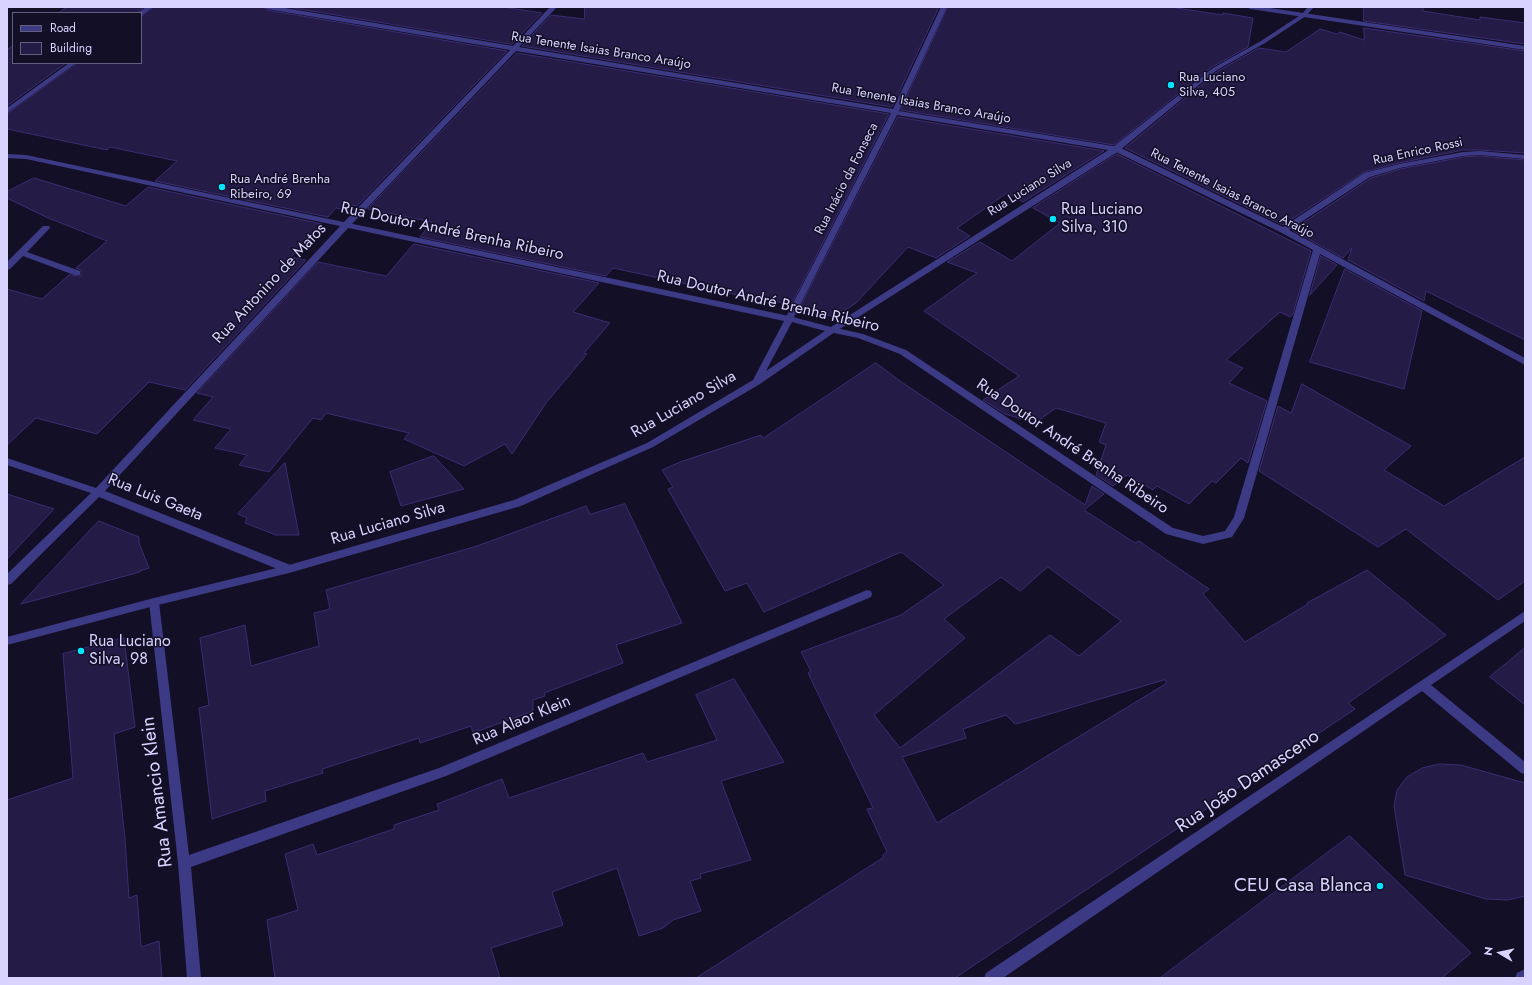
<!DOCTYPE html>
<meta charset="utf-8">
<style>
body{margin:0}
#map{position:relative;width:1532px;height:985px;overflow:hidden;background:#130f26;font-family:Jost,sans-serif}
canvas{display:block}
.frame{position:absolute;inset:0;border:8px solid #d9d4ff;pointer-events:none}
.legend{position:absolute;left:12px;top:12px;width:130px;height:52px;box-sizing:border-box;background:#130f26;border:1px solid #625e7d;margin:0;padding:5px 7px;list-style:none;font-size:12px;color:#d9d4ff}
.legend li{display:flex;align-items:center;gap:8px;height:20px}
.legend b{width:20px;border:1px solid #625e7d}
.north{position:absolute;left:1480px;top:933px;width:40px;height:40px;-webkit-text-stroke:3px #130f26;paint-order:stroke;rotate:279deg;font-size:11px;font-weight:700;line-height:16px;text-align:center;color:#d9d4ff}
.north::after{content:'';display:block;margin:auto;width:14px;height:18px;background:#d9d4ff;clip-path:polygon(50% 0,100% 100%,50% 72%,0 100%)}
</style>
<div id="map">
<canvas width="1532" height="985"></canvas>
<div class="frame"></div>
<ul class="legend">
<li><b style="height:5px;background:#3d3a85"></b>Road</li>
<li><b style="height:11px;background:#241b47"></b>Building</li>
</ul>
<div class="north">N</div>
</div>
<script>
const context = document.querySelector('canvas').getContext('2d');
context.lineJoin = 'round';
function paint(path, color) {
  context.fillStyle = color;
  context.fill(path, 'evenodd');
}
function trace(path, color, width, dash) {
  context.strokeStyle = color;
  context.lineWidth = width;
  context.lineCap = dash ? 'butt' : 'round';
  context.setLineDash(dash || []);
  context.stroke(path);
}
function write(font, color, halo, rows, align = 'center') {
  context.font = font + ' Jost,sans-serif';
  context.lineWidth = 3;
  context.setLineDash([]);
  context.textBaseline = 'middle';
  context.strokeStyle = halo;
  context.fillStyle = color;
  for (const [text, x, y, turn = 0] of rows) {
    context.save();
    context.translate(x, y);
    context.rotate((+turn || 0) * Math.PI / 180);
    context.textAlign = isNaN(turn) ? turn : align;
    if (halo) context.strokeText(text, 0, 0);
    context.fillText(text, 0, 0);
    context.restore();
  }
}
const building = new Path2D(`
 M67,7H144L137,13H59Z
 M154,7H263L267,10L507,51L357,206L345,204L341,209L336,208L328,217L155,181L177,161L110,147L107,150L7,129V114L77,63H141V17Z
 M288,7H503L542,13L512,44Z
 M585,7H939L892,107L522,46L551,15L584,19Z
 M948,7H1170L1223,15V13L1253,18L1248,47L1212,67L1114,145L901,110Z
 M1364,7H1423V11L1480,20V17L1525,23V44L1364,21Z
 M1364,28L1525,51V153L1480,150H1463L1399,163L1364,172L1283,225L1125,148L1218,71L1259,48L1286,52L1320,29L1337,34L1340,32L1364,40Z
 M13,46V63H66L7,106V50Z
 M517,53L889,114L791,305L775,301L774,303L613,268L606,276L420,237L432,222L368,209Z
 M898,117L1104,151L1023,202L1007,193L957,228L970,236L936,258L908,247L856,303L834,317L800,308Z
 M1117,154L1311,251L1293,314L1290,317L1280,312L1226,360L1243,368L1229,383L1267,401L1248,463L1241,458L1216,483L1212,481L1189,504L1157,486L1153,490L1127,475L1113,486L1096,475L1106,445L1099,442L1106,423L1056,408L1035,423L1005,414L983,400L1019,376L924,311L977,273L947,262L980,242L1012,261L1060,223L1033,208Z
 M1480,156L1525,160V340L1426,291L1424,301L1348,260L1352,248L1343,258L1292,230L1371,178L1400,169L1463,157Z
 M34,178L126,206L148,187L322,224L291,257L306,260L185,390L149,382L97,434L36,418L7,445V289L42,299L69,275L81,276V270L76,268L107,241L48,218L7,198V192Z
 M414,244L599,283L573,312L610,323L584,353L587,354L546,403L512,454L505,444L464,466L404,439L409,433L326,413L321,420L313,418L269,472L239,465L247,455L215,448L231,429L193,420L213,397L197,393L318,262L386,276Z
 M1321,256L1337,265L1310,295Z
 M1345,269L1422,311L1404,389L1310,362Z
 M876,363L900,381L1085,505L1092,486L1104,494L1084,510L1135,543L1139,541L1209,589L1203,594L1245,642L1308,604L1307,603L1367,570L1446,635L1348,703L1355,709L955,978H696L884,857L883,855L887,852L867,809L873,808L808,673L811,671L801,652L901,615L944,585L901,552L764,612L747,583L725,591L668,489L673,487L662,470L680,462L761,435L763,438ZM1048,567L1121,621L1079,656L1050,635L900,748L874,715L965,638L944,619L1001,577L1020,591ZM1165,680L1167,683L937,823L902,757L966,738L963,729L1006,715L1015,724Z
 M1302,384L1411,446L1384,470L1444,506L1525,457V581L1498,600L1406,529L1378,547L1259,471L1278,406L1291,413Z
 M434,456L464,489L401,506L390,472Z
 M285,463L299,535H276L245,523L247,518L238,514Z
 M7,494L54,509L7,559Z
 M625,504L682,623L616,645L623,663L544,693L545,696L533,700V711L473,733L471,726L420,743L419,738L322,769L323,773L265,791L266,801L212,819L199,708L209,705L200,638L245,625L251,666L319,646L314,613L330,609L326,590L477,546L586,506L590,514Z
 M99,521L139,537V543L149,568L140,571V572L21,604Z
 M124,638L135,727L114,734L125,839L129,898L137,895L141,947L159,941L162,978H7V800L73,778L63,654Z
 M1525,648V705L1490,677Z
 M734,679L784,762L721,781L751,860L700,874L701,878L690,881L701,911L673,920L663,928L639,936L617,868L552,892L563,925L491,948L500,978H275L267,920L298,910L285,854L313,844L317,855L394,829V825L439,810L437,804L502,779L509,798L643,753L647,762L717,740L696,695Z
 M1440,764L1461,765L1525,783V896L1508,900L1486,899L1405,875L1394,806L1397,790L1407,777L1422,768Z
 M1350,836L1471,953L1442,978H1160Z`);
const service = new Path2D(`
 M43,226H49L50,228L27,252L80,271V275H74L23,256L10,269L7,270V262Z
 M1525,969V978H1515L1517,973Z`);
const minor = new Path2D(`
 M146,7H153L141,16V13H138Z
 M264,7H279L513,46L550,7H557L519,47L893,109L941,7H947L899,111L1119,147L1283,227L1364,173L1399,164L1463,152L1480,151L1525,155V159L1480,155L1463,156L1400,168L1370,177L1289,230L1525,358V365L1320,254L1244,518L1232,537L1203,544L1166,534L900,354L858,338L829,332L828,330L832,327L863,334L906,350L1173,528L1203,536L1225,531L1234,517L1313,250L1280,232L1114,151L897,115L793,319L789,322L785,319L891,113L516,51L349,227L105,491L293,566L294,569L293,572H285L99,497L11,584L7,585V574L91,493L7,465V458L96,488L343,223L510,50L267,9Z
 M1247,7H1263L1525,46V50L1250,9Z
 M69,63H76L7,113V108Z
 M867,590L871,591L872,594L871,597L446,776L191,867L201,978H187L178,863L149,602L150,599H158L159,602L189,855L439,768Z
 M1525,611V621L1431,685L1525,762V774L1521,773L1422,691L1003,978H984L986,973Z`);
const tertiary = new Path2D(`
 M1308,7H1314L1306,16L1265,43L1217,70L1119,151L835,332L760,384L653,447L521,506L289,573L154,606L7,645V637L154,598L289,565L514,500L647,443L753,380L784,321L26,159L7,158V154L26,155L789,316L831,327L1113,147L1213,68L1261,41L1302,14ZM792,322L825,331L766,371Z`);
const markers = [
 [1171,85,4,"#00e5ff"],
 [222,187,4,"#00e5ff"],
 [1053,219,4,"#00e5ff"],
 [81,651,4,"#00e5ff"],
 [1380,886,4,"#00e5ff"]
];
const farStreetnames = [
 ["Rua Tenente Isaias Branco Araújo",601,51,9],
 ["Rua Tenente Isaias Branco Araújo",921,104,10],
 ["Rua Enrico Rossi",1418,152,-12],
 ["Rua Inácio da Fonseca",847,179,-63],
 ["Rua Luciano Silva",1030,188,-32],
 ["Rua Tenente Isaias Branco Araújo",1232,194,27]
];
const farPoinames = [
 ["Rua Luciano",1179,78],
 ["Silva, 405",1179,93],
 ["Rua André Brenha",230,180],
 ["Ribeiro, 69",230,195]
];
const poiNames = [
 ["Rua Luciano",1061,210],
 ["Silva, 310",1061,228],
 ["Rua Luciano",89,642],
 ["Silva, 98",89,660]
];
const streetNames = [
 ["Rua Doutor André Brenha Ribeiro",452,232,12],
 ["Rua Antonino de Matos",270,284,-47],
 ["Rua Doutor André Brenha Ribeiro",768,302,13],
 ["Rua Luciano Silva",684,405,-30],
 ["Rua Doutor André Brenha Ribeiro",1072,447,34],
 ["Rua Luis Gaeta",155,498,22],
 ["Rua Luciano Silva",388,524,-16],
 ["Rua Alaor Klein",522,721,-23]
];
const nearStreetnames = [
 ["Rua João Damasceno",1248,782,-34],
 ["Rua Amancio Klein",158,792,-97]
];
const nearPoinames = [
 ["CEU Casa Blanca",1372,886]
];
paint(building, '#241b47');
trace(building, '#3b2d73', 1);
paint(service, '#3d3a85');
paint(minor, '#3d3a85');
paint(tertiary, '#3d3a85');
for (const [x, y, r, color] of markers) {
  const dot = new Path2D();
  dot.arc(x, y, r, 0, 2 * Math.PI);
  context.fillStyle = color;
  context.fill(dot);
  trace(dot, '#130f26', 1.5);
}
write('13px', '#d9d4ff', '#130f26', farStreetnames);
write('13px', '#d9d4ff', '#130f26', farPoinames, 'left');
write('16px', '#d9d4ff', '#130f26', poiNames, 'left');
write('16px', '#d9d4ff', '#130f26', streetNames);
write('19px', '#d9d4ff', '#130f26', nearStreetnames);
write('19px', '#d9d4ff', '#130f26', nearPoinames, 'right');
</script>
